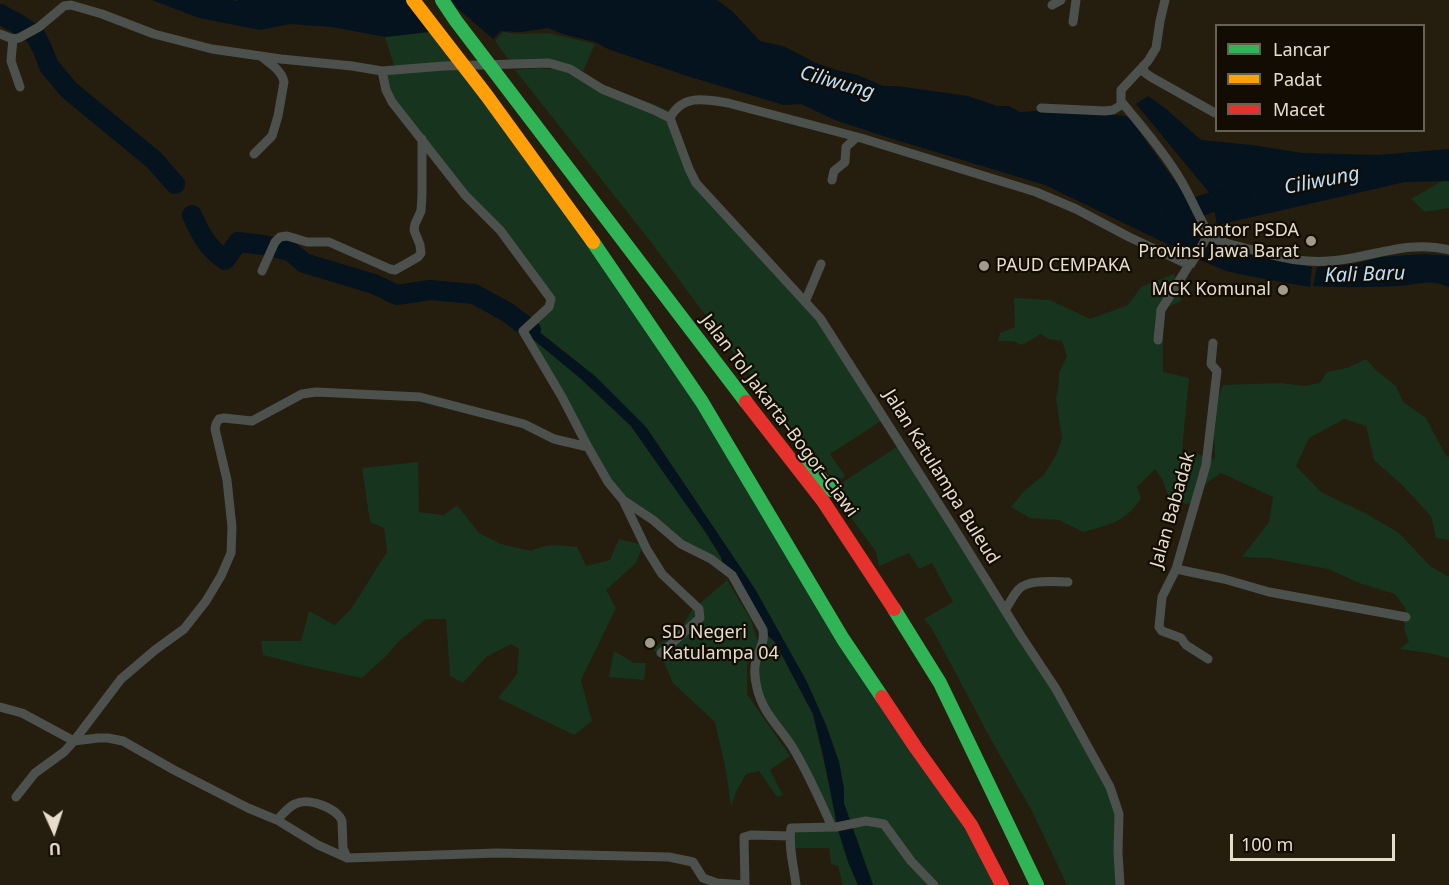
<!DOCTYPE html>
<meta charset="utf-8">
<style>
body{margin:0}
#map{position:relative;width:1449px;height:885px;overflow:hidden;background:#251e0e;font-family:"Noto Sans",sans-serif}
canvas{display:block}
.legend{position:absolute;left:1215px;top:24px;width:210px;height:108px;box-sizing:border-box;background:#120c03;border:2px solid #676054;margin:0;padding:8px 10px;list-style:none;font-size:18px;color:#e6ddcd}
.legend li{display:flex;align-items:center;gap:12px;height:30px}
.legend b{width:30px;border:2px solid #676054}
.north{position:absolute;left:24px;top:801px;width:60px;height:60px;-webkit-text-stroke:4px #120c03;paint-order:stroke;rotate:177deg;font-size:16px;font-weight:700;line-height:24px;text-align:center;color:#e6ddcd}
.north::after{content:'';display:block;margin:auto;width:21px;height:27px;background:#e6ddcd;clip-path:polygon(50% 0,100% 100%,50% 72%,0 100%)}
.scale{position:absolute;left:1230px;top:834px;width:165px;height:27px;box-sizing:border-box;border:3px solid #e6ddcd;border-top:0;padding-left:8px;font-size:18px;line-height:21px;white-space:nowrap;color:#e6ddcd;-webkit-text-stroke:4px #120c03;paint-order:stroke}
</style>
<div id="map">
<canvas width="1449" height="885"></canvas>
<ul class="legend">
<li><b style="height:8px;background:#30b455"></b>Lancar</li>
<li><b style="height:8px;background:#ff9f0a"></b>Padat</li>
<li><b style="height:8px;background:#e5322d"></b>Macet</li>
</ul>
<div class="north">U</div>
<div class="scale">100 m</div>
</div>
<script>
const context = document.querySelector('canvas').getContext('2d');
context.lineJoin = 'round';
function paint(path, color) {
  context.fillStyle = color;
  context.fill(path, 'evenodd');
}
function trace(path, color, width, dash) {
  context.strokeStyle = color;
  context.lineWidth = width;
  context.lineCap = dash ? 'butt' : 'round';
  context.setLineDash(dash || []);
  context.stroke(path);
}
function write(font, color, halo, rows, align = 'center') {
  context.font = font + ' "Noto Sans",sans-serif';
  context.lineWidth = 4.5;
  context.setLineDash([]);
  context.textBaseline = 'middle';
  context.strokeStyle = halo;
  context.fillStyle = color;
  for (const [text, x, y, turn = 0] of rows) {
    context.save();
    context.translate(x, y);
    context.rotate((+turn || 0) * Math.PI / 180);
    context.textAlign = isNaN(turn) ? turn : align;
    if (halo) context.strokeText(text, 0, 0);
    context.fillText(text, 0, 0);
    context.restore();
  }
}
const green = new Path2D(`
 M437,31L596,247L1002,885H843L838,866L831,864L829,848H793V832L828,831L826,813L763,706L755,664L764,632L775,642L813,714L830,787L838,828L851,827L843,803L844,789L839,762L826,725L806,681L755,589L646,427L596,377L530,324L551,299L392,102L382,71L395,69L385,37Z
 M503,32L517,34L548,33L595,44L583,71C560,62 536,54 511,63L495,41Z
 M538,68L566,70L670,111L693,178L807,298L886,418L830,454L845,476L843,478L836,479L829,474L808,446L799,441L654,246L515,70Z
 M1449,177V208L1425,212L1411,199Z
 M1174,274L1181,301L1165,308L1163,327V372L1189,378L1182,450L1215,459L1214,433L1216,424L1212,415L1223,385L1281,383L1305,386L1320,383L1327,372L1347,368L1366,359L1376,370L1396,386L1403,402L1426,418L1446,456L1449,457V540L1436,538L1431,516L1401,484L1374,460L1366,426L1344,419L1309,438L1296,466L1321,492L1365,513L1399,533L1430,566L1449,577V658L1429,653L1400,649L1409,641L1404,629L1406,609L1395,594L1362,584L1328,569L1269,558L1242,557L1269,522L1273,497L1221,473L1209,481L1190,503L1187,504L1170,500L1162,479L1155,469L1137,487L1141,498C1126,522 1109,525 1083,532L1059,520L1030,518L1011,507L1025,490L1044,475L1056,455L1062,439L1056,398L1059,382V373L1067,356L1062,341L1048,339L1041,334L1022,345L1013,341H998L1000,333L1015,327L1014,298L1050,300L1090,319L1128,305L1141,287Z
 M525,332L580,378L631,426L701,526L721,557L722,562L716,560L707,562L680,546L623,500Z
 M901,444L1055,687L1119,814L1120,885H1067L1031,809L994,745L931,627L924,619L953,602L932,563L919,569L909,553L879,566L876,552L831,490Z
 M418,462L419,512L444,515L457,505L479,533L501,544L531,551C547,543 559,545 577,547L586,566L610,560L619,539L643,545L636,563L606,590L616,608L581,680L592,721L574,735L498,698L517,674L519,649L511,644L486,657L463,683L450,676L446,619H426L399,641L386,656L362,678L310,667L263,655L261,641H301L309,611L335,625L351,609L387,552L384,528L370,522L362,468Z
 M727,580L751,620L758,642L747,665V694L790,756L770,770L783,795L777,797L759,771L746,774L737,790L731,806L726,771L715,722L673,683L664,662L653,649L684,624L692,610Z
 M614,651L634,663H646L644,680L609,677Z`);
const water = new Path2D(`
 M152,0H232L236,1L238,0H413L437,31L385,37L332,27L290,24L260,30L199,18Z
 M448,0H717L733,12L760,41L783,46L816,63L840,71L858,75L883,86H897L968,96L997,106H1009L1020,112L1054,110L1098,112L1129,117L1192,205L1206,231L1192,256L1045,185L883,136L835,120L801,104L784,105L687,76L608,49L595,42L563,34L548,28L521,32L501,31L493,39Z
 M1148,96L1165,108L1201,140L1252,145L1302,153L1378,155L1449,149V181L1405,182L1217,225L1212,196L1136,104Z
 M1211,240L1312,267L1310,287L1254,277L1226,271L1200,260Z
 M1424,254L1449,256V287C1430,278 1417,285 1398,286C1370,287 1342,288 1313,286L1317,267L1354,264L1381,257Z
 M515,313L596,377L646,427L755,589L807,682L826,725L839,762L844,789V803L873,885H858L848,862L838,830L823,755L813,714L775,642L764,632L722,562L721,557L707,534L631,426L580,378L512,322L510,317Z`);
const river = new Path2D(`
 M0,14L20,25L35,35L42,48L49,66L69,90L154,160L175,184
 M192,215C201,235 207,247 225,260L238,242L264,245L290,251L304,263L374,284L397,295L430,290L474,294L507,312L531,330
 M1176,215L1209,203L1240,197`);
const street = new Path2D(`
 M1165,0L1160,21L1156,48L1148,61L1121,90V101C1141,126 1163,150 1180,179C1191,197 1199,218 1210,236C1220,243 1233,245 1245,248C1279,257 1304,265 1340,260C1378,255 1410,240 1449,250
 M1052,5L1061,0
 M1073,22L1076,0
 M0,34L13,39L19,38L39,27L64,6L71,5L102,14L154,34L212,49L281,59L352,66L382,71L444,66L549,63L570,69L602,89L654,110L670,118
 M13,39L11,61L20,87
 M1143,66L1144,72L1151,77L1215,113
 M382,71L386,90L392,102L465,195L500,230L551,299L549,307L523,331L562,397L588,447L608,482L623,500L653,520L681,544L711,559L732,575L763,630C765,643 759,648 756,661C754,669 755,680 757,688C763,714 780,727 793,748C808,773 820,800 832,827
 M1041,108L1105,111L1113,110L1123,104
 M670,118L689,169L696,183L820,318L952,525L1021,636L1056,689L1110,787L1119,814L1118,852L1120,885
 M670,118C682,94 705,99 728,103L861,138L1036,192L1076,209L1129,237L1189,265L1191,264L1208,235
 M254,154L272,136L278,116L284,82C282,71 271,64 262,57
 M832,180L834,171L845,162L846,147L857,137
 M262,271L275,242L280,237L287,236L307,242H329L390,269L395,270L418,257L421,253L420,245L414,230L415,224L421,211L422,195V139
 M805,302L821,264
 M1158,340L1161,310L1189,265
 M623,500L647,550L662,574L699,609L700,618L661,653
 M1176,569L1224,579L1269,592L1406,617
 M1005,610C1010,603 1013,595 1019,589C1028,579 1055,582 1068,582
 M1208,659L1186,645L1181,638L1162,631L1159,627L1162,597L1176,569L1206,465L1217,371L1211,364L1213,343
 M0,707L22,713L74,741L98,738H108L123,741L174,770L248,808L277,820L318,845L347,858L497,853L669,857L693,862L703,878L717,883L745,885
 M16,797L35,773L64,752L74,741L121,679L155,650L184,629L206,601L221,576L231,553L232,527L227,480L215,429L216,424L219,419L224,418L252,421L302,394L316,392L420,397L524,424L554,439L588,447
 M277,820C282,815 288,807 295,804C308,797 337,808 342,821L343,848L347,858
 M745,885L744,837L751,835L790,836
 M796,885C794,866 788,847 791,828L836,827L866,821L884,824L911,861L934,885`);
const fast = new Path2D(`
 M442,0L456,21L746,402
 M593,242L702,402L843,639L882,697
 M805,460L831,490
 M894,609L940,683L1037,885`);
const slow = new Path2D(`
 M413,0L487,96L593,242`);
const jam = new Path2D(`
 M746,402L823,501L894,609
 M882,697L916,748L971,825L1002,885`);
const markers = [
 [1311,241,6,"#a29a8a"],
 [984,266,6,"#a29a8a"],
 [1283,290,6,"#a29a8a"],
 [650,643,6,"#a29a8a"]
];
const poiNames = [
 ["Kantor PSDA",1299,231],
 ["Provinsi Jawa Barat",1299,252],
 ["PAUD CEMPAKA",996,266,"left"],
 ["MCK Komunal",1271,290],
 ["SD Negeri",662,633,"left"],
 ["Katulampa 04",662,654,"left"]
];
const streetNames = [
 ["Jalan Tol Jakarta–Bogor–Ciawi",779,416,53],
 ["Jalan Katulampa Buleud",941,477,58],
 ["Jalan Babadak",1173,510,-74]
];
const waterNames = [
 ["Ciliwung",837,83,16],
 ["Ciliwung",1322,181,-11],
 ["Kali Baru",1365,275,-2]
];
paint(green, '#16341e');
paint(water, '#04131d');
trace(river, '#04131d', 20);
trace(street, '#4c514d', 9);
trace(fast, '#30b455', 14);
trace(slow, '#ff9f0a', 14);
trace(jam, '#e5322d', 14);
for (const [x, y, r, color] of markers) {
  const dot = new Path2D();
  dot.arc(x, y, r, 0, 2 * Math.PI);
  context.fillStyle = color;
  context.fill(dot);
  trace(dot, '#120c03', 2);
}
write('18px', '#e6ddcd', '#120c03', poiNames, 'right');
write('18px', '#e6ddcd', '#120c03', streetNames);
write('italic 20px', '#badffc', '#120c03', waterNames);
</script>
